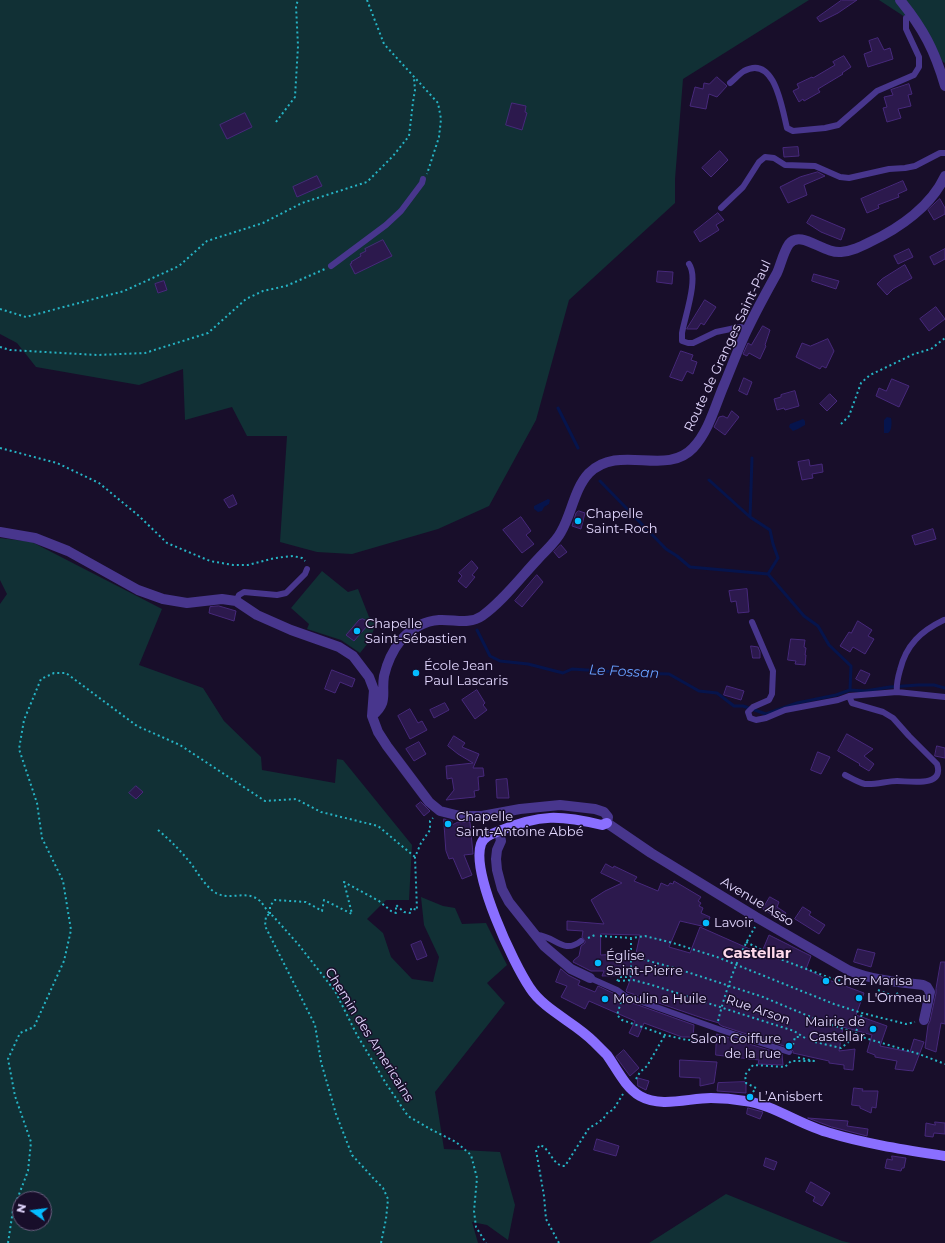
<!DOCTYPE html>
<meta charset="utf-8">
<style>
body{margin:0}
#map{position:relative;width:945px;height:1243px;overflow:hidden;background:#180e2a;font-family:Montserrat,sans-serif}
canvas{display:block}
.north{position:absolute;left:12px;top:1191px;width:40px;height:40px;box-sizing:border-box;background:#180e2a;border:1px solid #695f7f;border-radius:50%;rotate:284deg;font-size:11px;font-weight:700;line-height:16px;text-align:center;color:#e3d8ff}
.north::after{content:'';display:block;margin:auto;width:14px;height:18px;background:#04bcff;clip-path:polygon(50% 0,100% 100%,50% 72%,0 100%)}
</style>
<div id="map">
<canvas width="945" height="1243"></canvas>
<div class="north">N</div>
</div>
<script>
const context = document.querySelector('canvas').getContext('2d');
context.lineJoin = 'round';
function paint(path, color) {
  context.fillStyle = color;
  context.fill(path, 'evenodd');
}
function trace(path, color, width, dash) {
  context.strokeStyle = color;
  context.lineWidth = width;
  context.lineCap = dash ? 'butt' : 'round';
  context.setLineDash(dash || []);
  context.stroke(path);
}
function write(font, color, halo, rows, align = 'center') {
  context.font = font + ' Montserrat,sans-serif';
  context.lineWidth = 3;
  context.setLineDash([]);
  context.textBaseline = 'middle';
  context.strokeStyle = halo;
  context.fillStyle = color;
  for (const [text, x, y, turn = 0] of rows) {
    context.save();
    context.translate(x, y);
    context.rotate((+turn || 0) * Math.PI / 180);
    context.textAlign = isNaN(turn) ? turn : align;
    if (halo) context.strokeText(text, 0, 0);
    context.fillText(text, 0, 0);
    context.restore();
  }
}
const green = new Path2D(`
 M0,0H809L683,79L675,179V203L569,300L536,420L489,506L438,529L352,554L317,552L280,542L287,436H247L232,407L185,420L183,369L139,385L36,367L17,343L0,334Z
 M879,0H945V63L943,62L908,19Z
 M0,538L32,542L162,609L139,665L203,688L224,721L261,757L262,770L335,783L337,759L343,760L412,845L409,900H386L367,919L383,933L391,957L412,979L433,982L439,957L424,925L421,897L443,906L455,908L462,924L486,923L507,965L487,983L505,1003L435,1092L444,1149L500,1152L515,1205L508,1240L487,1225L472,1222L478,1243H0V604L7,594L0,580ZM20,1199H44V1223H20Z
 M322,571L348,592L358,589L369,617L378,620L368,643L360,653L341,640L307,629L309,624L291,608Z
 M726,1194L842,1241L851,1243H649Z`);
const water = new Path2D(`
 M887,417L891,418C892,422 892,431 888,433H884V420Z
 M803,419L805,421V425L798,429L793,431L789,427L790,424Z
 M548,499L550,500L549,504L544,507L542,511L538,512L534,509V506Z`);
const stream = new Path2D(`
 M558,408L578,448
 M709,480L750,517L770,530L773,544L778,558L768,574
 M600,481L666,549L677,556L690,567L768,574L804,616L818,626L829,645L851,666L850,690
 M750,517L752,458
 M477,630L490,656L500,661L528,664L563,673L572,669L630,673L669,674L699,691L717,693L734,706H743L766,714L797,703L836,695L850,690L865,691L890,687L918,685H934L945,688`);
const building = new Path2D(`
 M842,0H857L838,13L820,22L817,18Z
 M878,38L884,50L890,48L893,59L868,67L864,54L872,51L869,41Z
 M844,56L851,67L842,73L843,74L818,89L820,92L804,101L803,99L799,102L793,91L799,88L797,84L812,77L813,78L835,65L833,62Z
 M717,77L727,86L717,97L709,94L706,109L690,106L695,87L703,89L704,83L709,84Z
 M909,84L912,94L908,95L911,106L898,109L901,118L887,122L883,108L887,107L884,97L893,95L891,90Z
 M512,103L526,106L525,112L527,113L522,130L506,125Z
 M245,113L252,127L227,139L220,125Z
 M798,147L799,156L784,157L783,148Z
 M720,151L728,160L711,177L702,168Z
 M818,172L825,176L804,185L807,195L788,203L780,187L800,177Z
 M317,176L322,186L297,197L293,187Z
 M903,181L907,190L898,194L899,197L878,205L879,208L867,213L861,199Z
 M940,199L945,208V214L934,220L928,210Z
 M718,213L724,220L716,225L719,230L700,242L694,232Z
 M812,215L845,229L841,240L821,232L807,223Z
 M383,240L392,256L355,274L350,264L352,263L351,262L361,256L360,254L366,251L365,249Z
 M909,249L913,257L898,264L894,256Z
 M945,249V259L934,265L930,257Z
 M905,265L912,278L893,289L887,295L877,284L882,279Z
 M658,271L673,272L672,284L657,282Z
 M814,274L839,281L836,289L812,281Z
 M164,281L167,290L158,293L155,284Z
 M705,300L716,307L704,325L701,323L697,329H687Z
 M936,307L945,319L929,331L920,319Z
 M763,326L770,330L765,345L766,346L760,359L749,353L747,356L743,354L748,343L751,345Z
 M828,339L834,351L826,368L822,366L820,369L796,357L802,343L810,346Z
 M681,351L693,355L691,360L697,362L693,374L687,371L682,381L670,377Z
 M744,378L752,382L747,395L739,391Z
 M892,379L909,386L899,407L876,396L879,388L886,391Z
 M795,391L799,406L785,410L784,408L777,410L774,399L781,397V395Z
 M830,394L837,401L827,411L820,404Z
 M732,411L739,417L725,435L714,427L719,417L723,416L727,418Z
 M809,460L810,466L822,464L823,472L812,474L813,478L802,480L798,462Z
 M233,495L237,504L229,508L224,500Z
 M579,511L585,513L581,529L572,526L576,513Z
 M521,517L531,531L526,535L534,544L522,553L503,530Z
 M933,529L936,539L915,545L912,536Z
 M561,545L567,552L559,558L554,552Z
 M472,561L478,568L472,575L475,577L466,588L458,581L462,576L459,573Z
 M537,575L543,582L522,607L515,601Z
 M747,589L749,612L738,613L736,601L731,602L729,591Z
 M219,606L236,611L234,621L209,613L210,607Z
 M363,619L367,621V626L354,641L346,635L359,620Z
 M858,621L872,630L868,636L874,639L865,654L853,647L850,652L840,646L849,632L851,633Z
 M791,639L805,640L804,647L806,648L805,655H806L805,665L795,664L796,661L788,660Z
 M751,646L758,647L760,652V658H753Z
 M332,670L355,679L352,687L340,682L335,693L325,689Z
 M861,670L870,674L865,684L856,679Z
 M727,686L744,691L741,700L724,695Z
 M477,690L485,703L483,705L487,710L475,719L462,700Z
 M445,703L449,710L434,718L430,710Z
 M410,709L418,723L422,721L427,730L410,739L398,716Z
 M847,734L873,749L864,756L874,764L869,771L859,765L860,764L838,751Z
 M454,736L465,743L462,747L479,754L473,768H483L484,776L478,777L479,790L474,791L475,797L446,800L454,790L452,778L447,779L446,766L473,763L458,754L448,746Z
 M419,742L426,754L414,761L406,749Z
 M937,746L945,748V758L935,756Z
 M818,752L830,757L821,774L811,770Z
 M507,779L509,798H497L496,780Z
 M136,786L143,792L136,799L129,793Z
 M421,802L430,811L424,816L416,806Z
 M444,819L452,821V825L458,822H470L473,854L464,855L472,875L462,879L453,858L449,859L446,851Z
 M606,864L613,868L614,866L637,877L634,881L658,891L661,883L668,886L670,883L673,884L674,881L701,897L698,901L701,903L699,906L703,908L701,913L710,917L706,927L680,921L669,947L690,953L700,927L761,954L769,935L811,956L806,969L826,979L864,993L856,1015L887,1026L880,1046L910,1052L914,1039L924,1042L913,1071L895,1069L897,1061L875,1057V1055L867,1052L872,1035L843,1027L839,1051L855,1049L853,1070L844,1069V1065L829,1063V1061L793,1053V1051L790,1048L722,1026L719,1024V1023L705,1019L627,992L626,991L632,975L602,976L604,971H591L573,962L574,960L579,956L581,946L585,943V941L582,937L583,931L567,930V921L604,924L591,900L605,891L622,883L601,873ZM601,934L640,935L636,953L601,955Z
 M770,897L779,902L777,907L786,913L781,920L763,909Z
 M803,907L811,912L809,915L825,925L819,934L795,919Z
 M421,941L427,956L417,960L411,945Z
 M858,949L875,953L871,967L854,962Z
 M941,962H945V1024L941,1023L936,1052L925,1048L928,1025L930,1021L936,993V989Z
 M561,969L568,975L580,981L578,985L595,992L598,986L615,994L624,1000L694,1025L693,1037H682L644,1023L638,1037L629,1033L635,1021L589,1001L585,1009L561,997L567,986L556,982Z
 M717,1034L782,1054L783,1065L758,1064L759,1060L716,1055Z
 M624,1050L639,1068L630,1076L616,1057Z
 M680,1060L717,1062L714,1083L700,1086V1078L680,1077Z
 M638,1078L649,1081L646,1090L638,1086Z
 M745,1082L746,1084V1093L717,1091L718,1083Z
 M854,1088L863,1089L862,1091H878L876,1108L872,1107L871,1113L860,1108V1106L852,1105Z
 M748,1108L763,1112L760,1119L747,1114Z
 M808,1118L848,1121L847,1126L868,1129L867,1136L832,1127Z
 M935,1122L945,1123V1134L934,1133L933,1137L925,1136L926,1123L935,1125Z
 M597,1139L619,1146L616,1156L594,1150Z
 M892,1156L906,1158L904,1168H902L901,1171L885,1168L887,1159L892,1160Z
 M766,1158L777,1162L774,1170L764,1166Z
 M811,1182L830,1193L822,1206L813,1201L815,1197L806,1192Z`);
const path = new Path2D(`
 M367,0L384,44L438,103L441,119L439,137L427,174
 M276,122L295,97L298,46L296,6L298,0
 M0,309L26,317L124,291L179,266L207,241L263,223L302,203L367,182L393,156L409,136L413,102L415,90L414,78
 M0,347L10,350L97,355L145,353L208,333L246,299L263,291L286,286L325,269
 M841,424L849,416L861,383L870,375L914,354L931,349L945,338
 M0,448L57,463L99,483L139,516L167,543L210,561L233,565H248L275,558L293,556L302,558L305,561
 M158,830C171,841 182,852 192,865C199,875 206,887 216,893C230,901 247,889 260,901C263,904 266,909 269,913
 M270,914V906L275,900L306,902L322,911L324,900L352,914L344,882L379,901L391,911L396,913V905L404,912L411,913V908L417,910L415,857L421,843L430,830V821L433,818
 M600,936L631,938L645,936L673,943L717,957L834,1004L862,1013L906,1024L915,1022
 M588,938L595,935
 M631,938V956L678,969L763,997L823,1022L856,1033L865,1038L919,1054L945,1064
 M746,942L780,959L833,979L847,982
 M617,981L620,977H630L631,976V956
 M618,981L633,980L652,985L794,1031L805,1038
 M878,990L893,996L898,993
 M621,1002L617,1015L622,1020L665,1035L687,1040H705L714,1036
 M718,1021C726,989 738,955 755,927
 M815,1042L841,1048C855,1038 858,1029 862,1013
 M793,1045L795,1037H801
 M636,1079L640,1072L647,1066L665,1035
 M753,1092L756,1088L746,1083L745,1075L753,1065L785,1067L791,1061H814L796,1057
 M8,1243L13,1210L28,1171L31,1142L15,1096L8,1059L20,1033L34,1027L64,961L71,930L63,881L42,838L37,803L19,749L24,720L41,679L54,673H66L137,726L180,745L265,801L296,799L321,812L378,826L415,857
 M381,1243L386,1219L388,1199L383,1188L375,1180L352,1155L336,1114L321,1062L315,1025L265,926L266,916L270,914L273,916L298,944L335,991L357,1035L387,1085L408,1116L430,1129L456,1142L471,1155L477,1178L474,1211L476,1227L486,1243
 M559,1243L546,1219L544,1196L536,1150L540,1145C551,1149 552,1166 565,1166L589,1128L596,1124L603,1119L608,1112L613,1110L623,1094`);
const lane = new Path2D(`
 M730,83C734,80 739,74 744,71C775,54 782,109 787,128L793,131L825,128L838,125L877,91L914,75L919,67V57L906,29V18
 M721,208L743,187L759,162L765,157L774,158L785,165L815,166L840,177L849,178L889,169L905,168L915,166L940,153H945
 M689,264C699,278 685,316 682,333V341L688,343H693L716,332L740,327L747,329
 M331,266L386,225L401,211L422,183L423,179
 M236,601L239,595L244,592L277,595L286,593L305,574L307,569
 M752,622L773,671L772,694L769,700L753,707L748,712L750,718L756,720L766,718L785,710L838,700L849,696L897,692L945,697
 M897,692C896,684 898,677 900,670C906,645 921,631 944,620
 M845,775C851,778 859,783 865,784C876,785 887,781 897,781C909,781 945,788 937,764L909,736L893,718L883,712L852,703L849,696
 M537,935C556,936 563,955 581,941
 M590,978L617,990L625,996L721,1030L789,1052`);
const street = new Path2D(`
 M900,0C923,28 935,51 945,86
 M0,532L35,538L68,551L138,590L163,599L187,603L222,599L236,601L257,615L291,630L339,647L353,656L369,677L374,690L372,716L378,732L387,746L429,802L440,811L460,816H482L520,809L560,805L595,809L604,812L608,817L607,823L651,853L756,917L848,970C871,980 897,982 923,985L927,987L930,992L924,1020
 M372,716C389,702 381,694 384,676C387,663 393,650 401,640C411,629 424,621 439,620C454,619 469,625 482,616C503,601 520,578 538,559C545,551 556,542 561,532C572,513 574,489 589,473C619,443 666,477 693,448C709,431 715,406 724,385C732,366 739,346 748,328C757,309 767,291 777,273C781,264 783,253 789,244C800,229 824,254 841,252C852,251 860,247 870,242C900,228 931,206 945,176
 M499,831L501,841L497,850L496,859L497,870L502,889L509,902L544,946L571,969L590,978`);
const secondary = new Path2D(`
 M607,823L602,825C560,815 540,814 499,831C492,834 484,836 481,844C471,873 513,963 530,988C544,1010 576,1023 594,1042C598,1046 603,1051 607,1055C617,1069 625,1087 640,1096C661,1108 689,1098 711,1098C722,1098 734,1099 745,1101C772,1104 802,1126 830,1133C866,1144 907,1150 945,1156`);
const markers = [
 [578,521,4,"#04bcff"],
 [357,631,4,"#04bcff"],
 [416,673,4,"#04bcff"],
 [448,824,4,"#04bcff"],
 [706,923,4,"#04bcff"],
 [598,963,4,"#04bcff"],
 [826,981,4,"#04bcff"],
 [859,998,4,"#04bcff"],
 [605,999,4,"#04bcff"],
 [873,1029,4,"#04bcff"],
 [789,1046,4,"#04bcff"],
 [750,1097,4,"#04bcff"]
];
const streetNames = [
 ["Route de Granges Saint-Paul",728,346,-65],
 ["Avenue Asso",757,902,31],
 ["Rue Arson",758,1010,19],
 ["Chemin des Americains",369,1035,58]
];
const poiNames = [
 ["Chapelle",586,514],
 ["Saint-Roch",586,529],
 ["Chapelle",365,624],
 ["Saint-Sébastien",365,639],
 ["École Jean",424,666],
 ["Paul Lascaris",424,681],
 ["Chapelle",456,817],
 ["Saint-Antoine Abbé",456,832],
 ["Lavoir",714,923],
 ["Église",606,956],
 ["Saint-Pierre",606,971],
 ["Chez Marisa",834,981],
 ["L'Ormeau",867,998],
 ["Moulin a Huile",613,999],
 ["Mairie de",865,1022,"right"],
 ["Castellar",865,1037,"right"],
 ["Salon Coiffure",781,1039,"right"],
 ["de la rue",781,1054,"right"],
 ["L’Anisbert",758,1097]
];
const waterNames = [
 ["Le Fossan",624,672,3]
];
const quarterNames = [
 ["Castellar",757,954]
];
paint(green, '#113035');
paint(water, '#06144c');
trace(stream, '#06144c', 3);
paint(building, '#2c194d');
trace(building, '#47297b', 1);
trace(path, '#26b4c5', 2, [2, 3]);
trace(lane, '#48368d', 6);
trace(street, '#48368d', 10);
trace(secondary, '#8a6fff', 10);
for (const [x, y, r, color] of markers) {
  const dot = new Path2D();
  dot.arc(x, y, r, 0, 2 * Math.PI);
  context.fillStyle = color;
  context.fill(dot);
  trace(dot, '#180e2a', 1.5);
}
write('13px', '#e3d8ff', '#180e2a', streetNames);
write('13px', '#e3d8ff', '#180e2a', poiNames, 'left');
write('italic 14px', '#669fff', '#180e2a', waterNames);
write('bold 15px', '#ffdaeb', '#180e2a', quarterNames);
</script>
